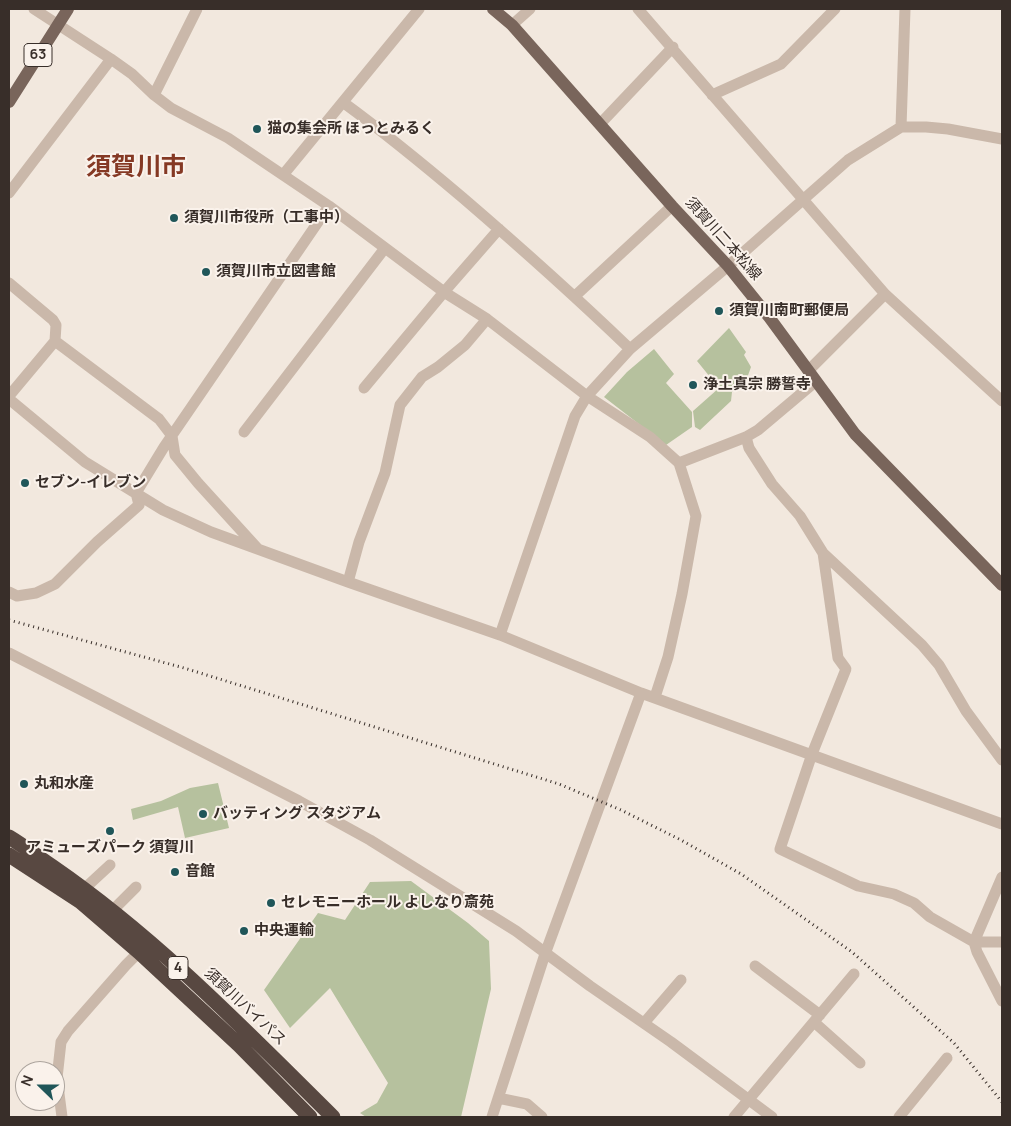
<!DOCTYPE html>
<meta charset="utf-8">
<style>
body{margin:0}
#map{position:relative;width:1011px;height:1126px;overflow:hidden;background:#f2e8de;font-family:Manrope,sans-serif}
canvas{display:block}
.frame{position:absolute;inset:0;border:10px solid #382e29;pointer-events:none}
.north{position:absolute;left:15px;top:1061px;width:50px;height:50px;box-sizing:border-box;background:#faf2eb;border:1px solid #aca49d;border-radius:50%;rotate:292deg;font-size:14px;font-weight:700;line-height:20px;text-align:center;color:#382e29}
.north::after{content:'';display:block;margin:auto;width:18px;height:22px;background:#205659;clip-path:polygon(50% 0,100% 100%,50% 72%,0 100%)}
</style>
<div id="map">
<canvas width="1011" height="1126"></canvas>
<div class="frame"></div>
<div class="north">N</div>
</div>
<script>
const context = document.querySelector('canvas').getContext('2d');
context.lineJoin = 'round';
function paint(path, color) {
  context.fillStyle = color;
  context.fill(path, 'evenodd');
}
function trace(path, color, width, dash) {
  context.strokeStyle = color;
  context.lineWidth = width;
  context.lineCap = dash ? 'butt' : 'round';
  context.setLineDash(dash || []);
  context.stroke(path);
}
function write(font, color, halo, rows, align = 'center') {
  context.font = font + ' Manrope,"Noto Sans JP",sans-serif';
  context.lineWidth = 4;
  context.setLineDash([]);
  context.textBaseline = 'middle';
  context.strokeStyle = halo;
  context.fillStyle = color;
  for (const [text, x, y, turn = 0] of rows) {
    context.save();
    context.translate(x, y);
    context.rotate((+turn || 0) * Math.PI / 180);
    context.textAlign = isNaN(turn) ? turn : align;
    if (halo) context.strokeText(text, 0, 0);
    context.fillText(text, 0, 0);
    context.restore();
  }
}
const green = new Path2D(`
 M729,328L746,352L744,355L751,367L746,381L732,392L731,401L700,430L695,427L693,411L719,388L697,361Z
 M654,349L674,374L666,383L692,412V427L666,445L604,397L627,372Z
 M218,783L229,828L185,838L178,807L133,820L131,809L161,801L190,788Z
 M411,881L468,923L489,941L491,989L461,1117H366L360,1113L377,1103L388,1083L330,988L290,1028L264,990L318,913L345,920L370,882Z`);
const minor = new Path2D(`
 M34,9L111,59L132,74L154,95L171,108L228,138L329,206L444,292L487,319L587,396L650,437L679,463L696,516L682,594L668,657L655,697
 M638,9L885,294L1002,401
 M512,25L530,9
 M154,95L197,9
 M712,95L781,64L835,9
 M344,103C385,133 424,165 463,198C520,247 576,297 630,349
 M600,124L673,47
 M901,127L905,9
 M283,175L419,9
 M9,193L111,59
 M9,283L53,320L56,325L55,341L9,396
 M575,296L672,206
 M55,341L159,419L172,436L175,455L198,483L258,549
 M808,371L885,294
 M364,388L444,292L499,229
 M9,399L85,462L163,510L211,532L348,582L500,635L641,693L1002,824
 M244,432L385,248
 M746,437L749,448L772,484L800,516L823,553L922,645L939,665L966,711L1002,760
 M679,463L746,437L758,430L815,382
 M823,553L838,658L846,669L812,754L780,849L858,886L894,894L914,903L930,917L974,942H1002
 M348,582L359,542L385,473L400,405L422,377L438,367L465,345L487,319
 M9,592L17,596L36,593L55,584L97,542L139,505L136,493L164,447L329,206
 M500,635L575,416L587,396L630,349L728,266L848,160L901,127H926L948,129L1002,139
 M9,653L299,801L370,840L516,931L590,986L671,1042L772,1117
 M1002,877L974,942L977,952L1002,1001
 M84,889L110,865
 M112,911L136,887
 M755,966L820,1015
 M814,1022L860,1063
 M644,1023L681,980
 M498,1098L527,1104L542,1117
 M62,1117L57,1078L61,1042L68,1031L126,965L145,946
 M492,1117L545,954L641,693
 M734,1117L854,974
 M899,1117L947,1058`);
const major = new Path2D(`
 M493,9L512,25L672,206L728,266L769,317L855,434L1002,585
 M9,102L68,9`);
const highway = new Path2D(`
 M9,837C24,846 38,857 53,867C156,938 244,1029 333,1117
 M9,855L81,902L139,952L239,1045L310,1117`);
const rail = new Path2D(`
 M9,620L184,668L559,784L621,810L681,840L741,874L852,952L954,1043L1002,1102`);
const markers = [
 [257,129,5,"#205659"],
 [174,218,5,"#205659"],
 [206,272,5,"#205659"],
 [719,311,5,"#205659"],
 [693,385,5,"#205659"],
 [25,483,5,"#205659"],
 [24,784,5,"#205659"],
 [203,814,5,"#205659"],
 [110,831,5,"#205659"],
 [175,872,5,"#205659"],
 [271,903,5,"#205659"],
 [244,931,5,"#205659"]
];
const shields = [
 [38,55,28],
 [178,968,20]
];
const shieldNames = [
 ["63",38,55],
 ["4",178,968]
];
const poiNames = [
 ["猫の集会所 ほっとみるく",267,129],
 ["須賀川市役所（工事中）",184,218],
 ["須賀川市立図書館",216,272],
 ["須賀川南町郵便局",729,311],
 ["浄土真宗 勝誓寺",703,385],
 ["セブン-イレブン",35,483],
 ["丸和水産",34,784],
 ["バッティング スタジアム",213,814],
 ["アミューズパーク 須賀川",110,848,"center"],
 ["音館",185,872],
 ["セレモニーホール よしなり斎苑",281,903],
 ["中央運輸",254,931]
];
const streetNames = [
 ["須賀川二本松線",723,239,48],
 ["須賀川バイパス",245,1007,43]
];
const townNames = [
 ["須賀川市",136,168]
];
paint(green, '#b6c19e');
trace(minor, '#cab8aa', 11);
trace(major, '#79655b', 12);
trace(highway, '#584841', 15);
trace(rail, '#382e29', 3, [1, 4]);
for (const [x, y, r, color] of markers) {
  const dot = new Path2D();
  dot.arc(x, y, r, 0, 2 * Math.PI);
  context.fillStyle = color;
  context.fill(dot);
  trace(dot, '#faf2eb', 2);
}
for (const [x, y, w] of shields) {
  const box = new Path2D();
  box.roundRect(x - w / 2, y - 11.5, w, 23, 4);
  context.fillStyle = '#faf2eb';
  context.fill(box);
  trace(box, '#382e29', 1);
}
write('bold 14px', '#382e29', null, shieldNames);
write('bold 15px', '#382e29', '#faf2eb', poiNames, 'left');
write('15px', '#382e29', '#faf2eb', streetNames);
write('bold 25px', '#853924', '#faf2eb', townNames);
</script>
